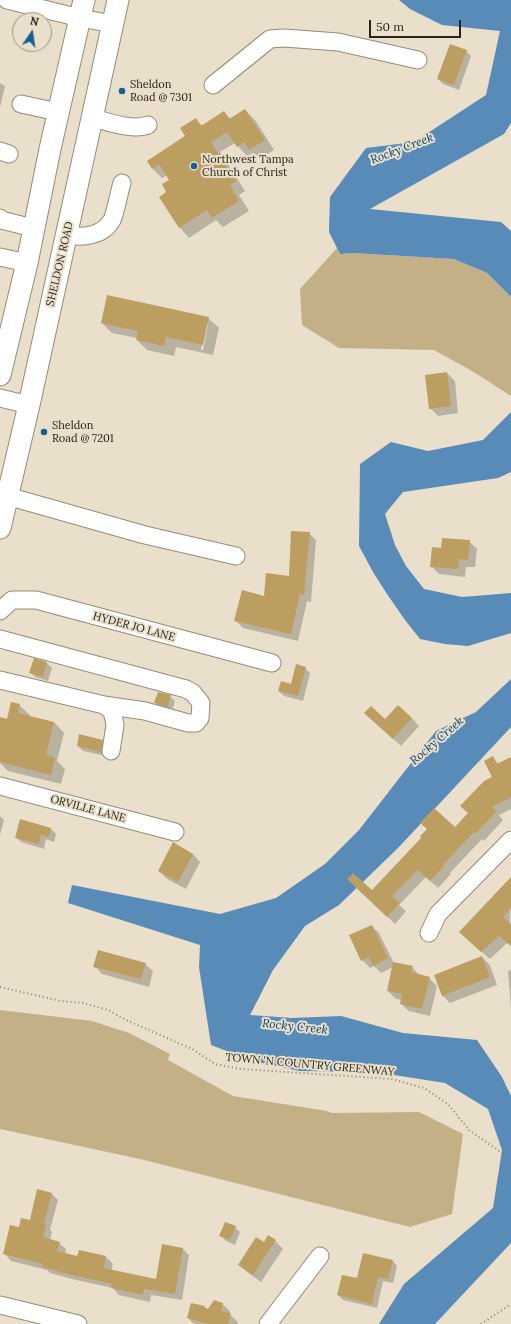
<!DOCTYPE html>
<style>
body{margin:0}
#map{position:relative;width:511px;height:1324px;overflow:hidden;background:#e9dfca;font-family:Lora,serif}
canvas{display:block}
.north{position:absolute;left:12px;top:12px;width:40px;height:40px;box-sizing:border-box;background:#e9dfca;border:1px solid #9b9484;border-radius:50%;rotate:13deg;font-size:11px;font-weight:700;line-height:16px;text-align:center;color:#27231b}
.north::after{content:'';display:block;margin:auto;width:14px;height:18px;background:#185f93;clip-path:polygon(50% 0,100% 100%,50% 72%,0 100%)}
.scale{position:absolute;left:369px;top:20px;width:92px;height:18px;box-sizing:border-box;border:2px solid #27231b;border-top:0;padding-left:5px;font-size:12px;line-height:14px;white-space:nowrap;color:#27231b;-webkit-text-stroke:3px #e9dfca;paint-order:stroke}
</style>
<div id="map">
<canvas width="511" height="1324"></canvas>
<div class="north">N</div>
<div class="scale">50 m</div>
</div>
<script>
const context = document.querySelector('canvas').getContext('2d');
context.lineJoin = 'round';
function paint(path, color) {
  context.fillStyle = color;
  context.fill(path, 'evenodd');
}
function trace(path, color, width, dash) {
  context.strokeStyle = color;
  context.lineWidth = width;
  context.lineCap = dash ? 'butt' : 'round';
  context.setLineDash(dash || []);
  context.stroke(path);
}
function write(font, color, halo, rows, align = 'center') {
  context.font = font + ' Lora,serif';
  context.lineWidth = 4;
  context.setLineDash([]);
  context.textBaseline = 'middle';
  context.strokeStyle = halo;
  context.fillStyle = color;
  for (const [text, x, y, turn = 0] of rows) {
    context.save();
    context.translate(x, y);
    context.rotate((+turn || 0) * Math.PI / 180);
    context.textAlign = isNaN(turn) ? turn : align;
    if (halo) context.strokeText(text, 0, 0);
    context.fillText(text, 0, 0);
    context.restore();
  }
}
const green = new Path2D(`
 M337,248L340,254L353,253L454,259L487,273L511,297V396L472,371L434,350L339,348L302,325L300,289Z
 M0,1010L92,1021L129,1033L170,1054L168,1060L233,1096L327,1111L332,1113L419,1112L463,1134L452,1214L410,1227L140,1159L0,1129Z`);
const water = new Path2D(`
 M399,0H511V123L504,134L370,209L501,222L511,231V297L487,273L454,259L353,253L340,254L329,232L330,197L366,148L414,142L486,95L500,31L442,25L410,9Z
 M511,412V472L498,478L403,492L385,514L395,545L406,566L424,589L462,597L511,593V633L468,646L445,644L420,639L405,620L387,594L373,572L359,546L360,464L391,442L428,451L483,440Z
 M511,679V727L398,848L339,905L305,926L273,970L250,1015L292,1018L341,1016L403,1033L477,1040L502,1077L511,1096V1243L435,1324H379L404,1284L493,1208L502,1150L488,1109L445,1083L375,1072L300,1071L253,1061L211,1045L199,967L200,945L68,903L72,885L220,914L276,898L325,864L359,830L436,731L476,712Z`);
const shadow = new Path2D(`
 M466,51L471,56L459,90L443,84L438,79Z
 M0,83L5,86L0,107Z
 M245,110L255,120L274,150L260,159L253,153L247,156L235,143L220,152L245,191L239,195L249,211L223,227L216,220L189,238L180,228L160,198L168,193L171,180L167,175L162,178L152,168L187,136L196,120L203,126L224,112L231,119Z
 M208,318L219,328L213,355L176,347L174,356L147,350L137,340V338L112,333L102,323ZM206,324H208L203,350H201Z
 M447,373L455,381L458,413L438,416L430,408Z
 M309,533L316,540L311,602L307,601L298,641L243,628L236,621L290,577Z
 M469,541L477,549L475,567H466L465,577L439,574L431,566L442,549Z
 M34,660L47,663L52,668L48,681L35,677L30,672Z
 M305,668L310,673L303,701L284,696L279,691L291,685Z
 M170,696L175,701L172,711L161,708L156,703Z
 M19,705L30,715L29,717L54,722L64,733L57,761L65,769L61,784L8,771L0,763V718L8,720Z
 M412,718L419,726L401,746L373,721Z
 M102,741L107,746L106,756L83,751L78,746Z
 M492,758L499,764L511,758V809L499,815L503,820L484,841L482,839L450,873L451,874L438,888L426,877L399,905L406,911L395,924L356,887L372,891L455,828L469,813L494,777Z
 M0,816L4,820L0,835Z
 M20,821L51,829L56,834L54,842L46,839L44,849L21,842L16,837Z
 M174,844L193,854L200,862L186,889L167,879L159,871Z
 M511,879L510,925L511,946L507,943L490,959L468,940Z
 M371,926L379,933L394,963L412,967L420,976L429,978L437,986L430,1016L409,1011L401,1004L402,1000L396,999L388,991L393,967L381,973L374,966L370,968L362,960Z
 M482,957L490,965L497,985L450,1003L442,995Z
 M145,964L153,971L149,987L102,974L95,966Z
 M511,970V1008L508,971Z
 M51,1193L58,1200L50,1230L52,1232L50,1240L59,1243L66,1249L65,1254L78,1258L106,1257L113,1264L111,1271L157,1281L182,1248L189,1255L182,1300L151,1295L150,1302L119,1295L113,1288L76,1280L50,1273L47,1270L11,1261L5,1254L20,1229L30,1221Z
 M235,1227L240,1232L235,1245L226,1241L221,1236Z
 M275,1241L283,1249L261,1282L247,1272L239,1265Z
 M392,1260L397,1266L393,1283L383,1281L377,1308L343,1300L338,1295L358,1280Z
 M191,1304L204,1307L209,1311L222,1304L230,1311L229,1314L238,1322L237,1324H194L188,1318Z`);
const building = new Path2D(`
 M450,44L467,50L454,85L437,79Z
 M245,109L265,140L249,150L244,142L237,147L227,132L211,142L236,181L230,185L239,201L212,218L207,210L179,228L159,197L166,192L162,184L169,180L159,164L152,169L147,161L185,136L180,128L196,118L201,126L224,111L229,119Z
 M107,295L209,317L203,345L166,337L164,346L136,340L138,331L101,323Z
 M447,372L451,406L429,409L425,375Z
 M291,531L310,532L304,595L300,594L291,634L234,621L242,590L264,596L266,573L289,576Z
 M442,538L470,540L468,560L459,559L458,569L430,567L432,547L441,548Z
 M34,658L47,662L43,677L29,673Z
 M296,664L306,667L298,696L278,691L281,681L291,684Z
 M158,692L171,695L167,707L154,703Z
 M11,702L20,704L18,713L54,722L46,755L55,758L51,775L0,762V717L7,719Z
 M398,705L412,718L393,739L364,713L371,706L385,719Z
 M79,734L103,740L101,752L77,746Z
 M493,756L497,764L511,757V797L492,807L497,811L475,834L474,832L443,865L444,866L430,881L418,870L392,896L400,903L387,917L347,879L353,873L372,890L421,838L420,836L427,829L420,823L434,808L455,827L468,813L460,806L484,781L492,777L484,761Z
 M20,819L51,828L49,837L41,835L39,844L15,838Z
 M173,842L193,854L178,882L158,871Z
 M511,877V908L503,917L511,924V946L499,936L481,952L459,932Z
 M372,925L388,958L373,966L369,957L361,961L349,935Z
 M98,950L146,963L141,979L93,967Z
 M482,956L490,977L442,996L434,975Z
 M393,962L413,966L411,972L430,977L422,1009L400,1004L402,994L387,991Z
 M37,1189L52,1193L44,1223L46,1224L43,1237L60,1242L57,1251L77,1256L79,1250L106,1256L104,1268L156,1279L162,1244L183,1248L175,1294L144,1289L143,1295L111,1288L112,1284L68,1274L42,1267L43,1264L3,1254L10,1225L19,1227L21,1218L30,1220Z
 M225,1222L236,1226L230,1240L219,1236Z
 M268,1235L276,1240L253,1275L238,1265L256,1237L264,1242Z
 M363,1253L393,1260L388,1279L378,1277L372,1304L337,1295L342,1275L357,1278Z
 M214,1300L223,1303L221,1311L231,1313L228,1324H208L187,1318L191,1303L205,1306L204,1307L208,1309Z`);
const path = new Path2D(`
 M0,987L61,1001L83,1003L108,1010L126,1020L194,1050L215,1064L241,1069L392,1079L424,1088L448,1104L469,1130L511,1159
 M481,1324L511,1304`);
const minor = new Path2D(`
 M7,0L80,18L113,24
 M213,85L270,39L284,38L338,42L418,60
 M21,104L58,112
 M93,118C109,122 133,131 148,125
 M0,151L9,154
 M0,218L1,220L33,228
 M67,235C83,238 103,236 112,220C116,212 119,192 122,183
 M0,257L27,263
 M0,398L29,405
 M7,496L145,535L236,556
 M0,611L12,600H36L272,663
 M0,639L186,689L193,693L201,703L200,718L196,723H188L145,711L104,705
 M0,680L104,705L112,711L115,725L111,751
 M0,786L175,832
 M429,933L438,914L511,840
 M0,1305L78,1324
 M268,1324L320,1256`);
const major = new Path2D(`
 M0,375L27,263L50,149L84,0
 M0,528L29,405L118,0`);
const markers = [
 [122,91,4,"#185f93"],
 [194,166,4,"#185f93"],
 [44,432,4,"#185f93"]
];
const poiNames = [
 ["Sheldon",130,85],
 ["Road @ 7301",130,98],
 ["Northwest Tampa",202,160],
 ["Church of Christ",202,173],
 ["Sheldon",52,426],
 ["Road @ 7201",52,439]
];
const streetNames = [
 ["SHELDON ROAD",60,264,-77],
 ["HYDER JO LANE",134,627,15],
 ["ORVILLE LANE",88,809,15],
 ["TOWN 'N COUNTRY GREENWAY",310,1065,5]
];
const waterNames = [
 ["Rocky Creek",402,149,-21],
 ["Rocky Creek",437,741,-41],
 ["Rocky Creek",295,1027,6]
];
paint(green, '#c4b087');
paint(water, '#588bb7');
paint(shadow, '#0003');
paint(building, '#bc9e61');
trace(minor, '#958b78', 19);
trace(major, '#958b78', 23);
trace(path, '#8a8375', 2, [1, 3]);
trace(minor, '#fff', 17);
trace(major, '#fff', 21);
for (const [x, y, r, color] of markers) {
  const dot = new Path2D();
  dot.arc(x, y, r, 0, 2 * Math.PI);
  context.fillStyle = color;
  context.fill(dot);
  trace(dot, '#e9dfca', 1.5);
}
write('11px', '#27231b', '#e9dfca', poiNames, 'left');
write('11px', '#27231b', '#e9dfca', streetNames);
write('italic 12px', '#04446f', '#e9dfca', waterNames);
</script>
